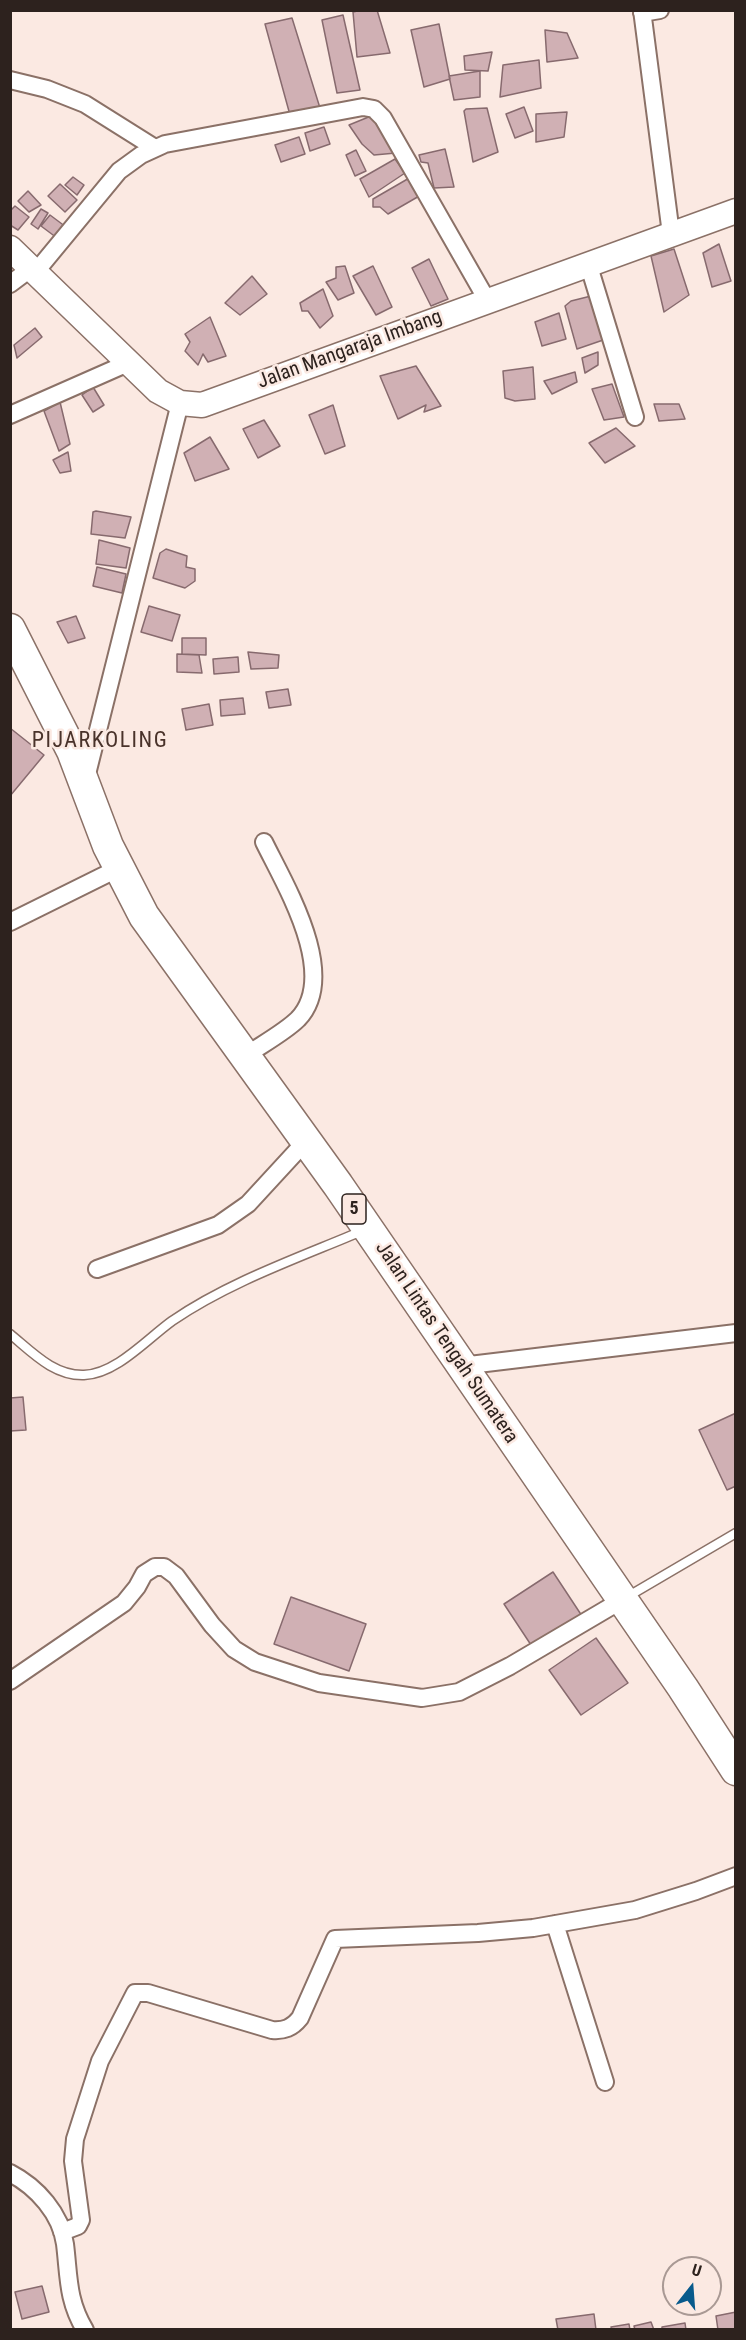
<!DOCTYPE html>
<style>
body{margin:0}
#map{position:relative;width:746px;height:2340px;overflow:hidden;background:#fbe9e2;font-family:"Roboto Condensed",sans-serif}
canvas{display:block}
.frame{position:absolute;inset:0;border:12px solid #2d221e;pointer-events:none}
.north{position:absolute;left:662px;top:2256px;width:60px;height:60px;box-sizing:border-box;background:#fbe9e2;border:2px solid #a99994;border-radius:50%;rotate:17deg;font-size:16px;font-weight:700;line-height:24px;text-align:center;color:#2d221e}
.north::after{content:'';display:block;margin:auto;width:21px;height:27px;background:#085a8c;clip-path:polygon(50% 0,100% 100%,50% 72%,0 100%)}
</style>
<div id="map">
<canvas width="746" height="2340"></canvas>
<div class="frame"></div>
<div class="north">U</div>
</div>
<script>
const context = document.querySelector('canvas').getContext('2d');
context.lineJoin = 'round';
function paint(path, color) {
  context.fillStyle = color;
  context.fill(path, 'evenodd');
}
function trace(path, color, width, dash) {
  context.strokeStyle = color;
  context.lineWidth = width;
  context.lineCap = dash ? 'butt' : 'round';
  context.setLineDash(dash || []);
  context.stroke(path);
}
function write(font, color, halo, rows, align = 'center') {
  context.font = font + ' "Roboto Condensed",sans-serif';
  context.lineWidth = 5;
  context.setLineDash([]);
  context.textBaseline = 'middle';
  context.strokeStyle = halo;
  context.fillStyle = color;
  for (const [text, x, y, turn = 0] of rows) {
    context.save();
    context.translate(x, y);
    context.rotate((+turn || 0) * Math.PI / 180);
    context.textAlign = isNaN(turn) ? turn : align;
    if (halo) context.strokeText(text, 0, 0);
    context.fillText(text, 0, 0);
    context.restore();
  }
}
const building = new Path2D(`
 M362,10H377L390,53L357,57L353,12Z
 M343,15L360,90L337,93L322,20Z
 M292,18L320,108L290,115L265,24Z
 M439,24L450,79L424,87L411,30Z
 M545,30L567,33L578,58L547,62Z
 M492,52L488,71L465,70L464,56Z
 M539,60L541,88L500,97L503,65Z
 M480,71V97L454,100L449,76Z
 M524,107L533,131L515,138L506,114Z
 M487,108L498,152L473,162L464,111L466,109Z
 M567,112L564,137L536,142V114Z
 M371,116L396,153L374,155L362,144L349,125Z
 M324,127L330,144L310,151L305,133Z
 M299,137L305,154L281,162L275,145Z
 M445,149L454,187L434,188L428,163L421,162L419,155Z
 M356,150L366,171L355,176L346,155Z
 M395,159L405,173L369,197L360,179Z
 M73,177L84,185L77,195L65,185Z
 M411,177L421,195L388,214L380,207H373V199Z
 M60,184L77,200L65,212L48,196Z
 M28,191L41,205L29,212L18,201Z
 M15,206L29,217L18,230L10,225V211Z
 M41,209L48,213L38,229L31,224Z
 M50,215L66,227L57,238L41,226Z
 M719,244L731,281L712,287L703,253Z
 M674,249L689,295L664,312L651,256Z
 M429,259L448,299L431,306L412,268Z
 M345,266L354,293L338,300L326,282L336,278V267Z
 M373,266L392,307L376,315L353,276Z
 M252,276L267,294L240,315L225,303Z
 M323,289L333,316L320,328L308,311H302L300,303Z
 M595,295L609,338L577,349L565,306L571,301Z
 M559,313L566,339L542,346L535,322Z
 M210,317L226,356L208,362L203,354L198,365L185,351L190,342L185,334Z
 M35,328L42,337L17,358L14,345Z
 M598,352V365L585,373L582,358Z
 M416,366L441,406L424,412L426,405L398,419L380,376Z
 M533,367L535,399L515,401L505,398L503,371Z
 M575,372L577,382L552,394L544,381Z
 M612,384L624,417L604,420L592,389Z
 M93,387L104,405L93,412L82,395Z
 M60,402L70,444L59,451L44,411Z
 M654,404H679L685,419L659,421Z
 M333,405L345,446L325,454L309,415Z
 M264,420L280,446L258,458L243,429Z
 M616,428L635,446L605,463L589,443Z
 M210,437L229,469L195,481L184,453Z
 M68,452L71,471L60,473L53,460Z
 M96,511L131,517L125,538L91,534L93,512Z
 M99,540L130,548L126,568L96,564Z
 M166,549L187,556L186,567L195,569V581L185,588L153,578L160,553Z
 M97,567L126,574L122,593L93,586Z
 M149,606L180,615L172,641L141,632Z
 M76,616L85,638L68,643L57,622Z
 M182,638H206V655L182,654Z
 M248,652L279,655L278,668L251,669Z
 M177,654L199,655L202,673L177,672Z
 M238,657L239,672L214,674L213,659Z
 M288,689L291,705L269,708L266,692Z
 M243,698L245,714L221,716L220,700Z
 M209,704L213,725L186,730L182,709Z
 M10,728L44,755L10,796Z
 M23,1397L26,1430L10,1431V1398Z
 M736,1413V1486L727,1490L699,1430Z
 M553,1572L582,1616L533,1648L504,1604Z
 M291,1597L366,1624L349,1671L274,1644Z
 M596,1638L628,1683L581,1715L549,1670Z
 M42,2286L49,2312L22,2319L15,2292Z
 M736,2312V2330H718L716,2316Z
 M594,2314L596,2330H558L556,2319Z
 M651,2322L654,2330H635L634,2326Z
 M685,2323L686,2330H662V2327Z
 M629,2324L630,2330H612L611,2327Z`);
const lane = new Path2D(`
 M10,1334C33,1353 54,1376 84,1375C116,1374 147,1339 172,1321C229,1282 298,1258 362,1231
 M627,1597L736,1533`);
const street = new Path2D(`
 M642,10L671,234
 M642,13L660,10
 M10,80L47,89L85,104L155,148
 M588,263L635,417
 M34,274L119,171L141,155L165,144L363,107L374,109L383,118L487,300
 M10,284L30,269
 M10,415L128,363
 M86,778L180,403
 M10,922L119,868
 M245,1056C261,1045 285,1032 298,1019C340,975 285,885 264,842
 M97,1269L218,1225L248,1204L306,1141
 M461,1366L736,1333
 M10,1681L124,1603L137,1587L144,1574L155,1567H164L176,1576L212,1625L234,1649L255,1662L319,1683L422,1698L459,1692L510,1666L622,1600
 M555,1924L605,2082
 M10,2173C37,2187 61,2214 65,2244C69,2276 67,2300 85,2330
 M62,2232L78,2226L81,2220L73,2161L75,2139L100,2061L135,1993H148L272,2030C284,2031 292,2028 300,2018L335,1939L478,1933L533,1928L635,1910L696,1891L736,1876`);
const secondary = new Path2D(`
 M10,248L158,391L180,403L202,405L736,211`);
const highway = new Path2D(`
 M10,629L72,751L108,846L144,916L338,1185L683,1688L736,1770`);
const shields = [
 [354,1209,24]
];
const shieldNames = [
 ["5",354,1209]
];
const streetNames = [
 ["Jalan Mangaraja Imbang",350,350,-20],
 ["Jalan Lintas Tengah Sumatera",446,1343,56]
];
const quarterNames = [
 ["PIJARKOLING",100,741]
];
paint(building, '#d0b0b4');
trace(building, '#876a6e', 1.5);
trace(lane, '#8b7167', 11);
trace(street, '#8b7167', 20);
trace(secondary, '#8b7167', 27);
trace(highway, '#8b7167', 33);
trace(lane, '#fff', 8);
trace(street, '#fff', 16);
trace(secondary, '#fff', 24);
trace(highway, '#fff', 30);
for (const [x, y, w] of shields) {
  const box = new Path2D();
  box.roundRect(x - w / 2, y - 15, w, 30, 4.5);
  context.fillStyle = '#fbe9e2';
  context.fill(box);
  trace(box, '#2d221e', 1.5);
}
write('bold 18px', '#2d221e', null, shieldNames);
write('20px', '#2d221e', '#fbe9e2', streetNames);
context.letterSpacing = '1.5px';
write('22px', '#49322a', '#fbe9e2', quarterNames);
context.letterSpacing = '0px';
</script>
